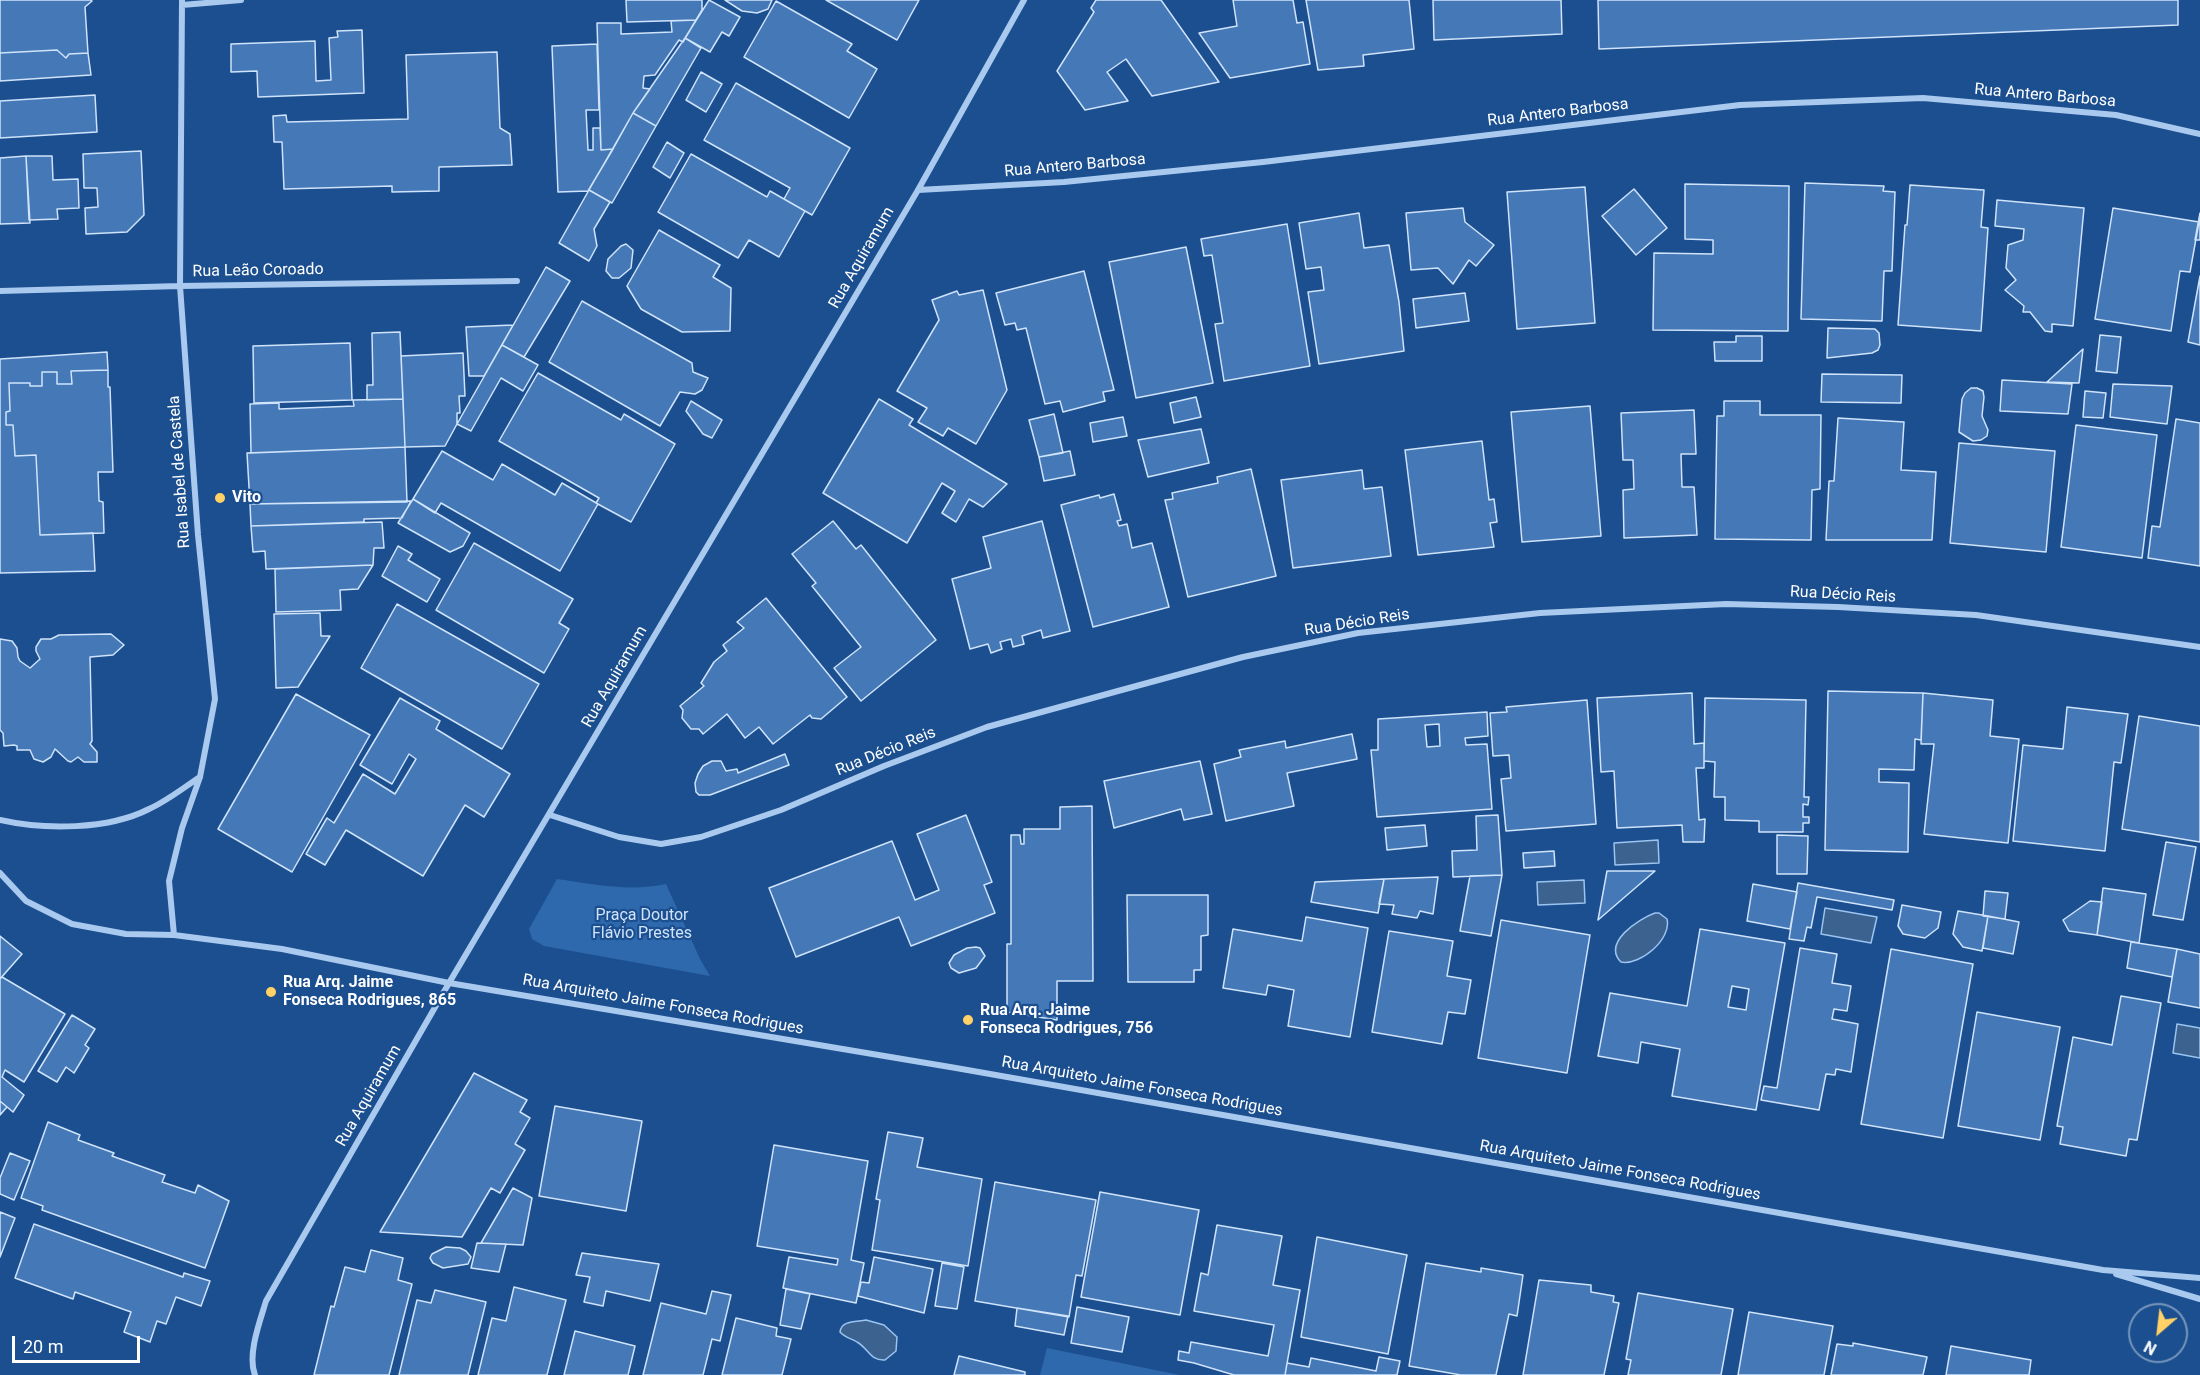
<!DOCTYPE html>
<meta charset="utf-8">
<style>
body{margin:0}
#map{position:relative;width:2200px;height:1375px;overflow:hidden;background:#1b4f8f;font-family:Roboto,sans-serif}
canvas{display:block}
.north{position:absolute;left:2128px;top:1303px;width:60px;height:60px;box-sizing:border-box;background:#1b4f8f;border:2px solid #7695bc;border-radius:50%;rotate:208deg;font-size:16px;font-weight:700;line-height:24px;text-align:center;color:#fff}
.north::after{content:'';display:block;margin:auto;width:21px;height:27px;background:#ffd166;clip-path:polygon(50% 0,100% 100%,50% 72%,0 100%)}
.scale{position:absolute;left:12px;top:1336px;width:128px;height:27px;box-sizing:border-box;border:3px solid #fff;border-top:0;padding-left:8px;font-size:18px;line-height:21px;white-space:nowrap;color:#fff;-webkit-text-stroke:4px #1b4f8f;paint-order:stroke}
</style>
<div id="map">
<canvas width="2200" height="1375"></canvas>
<div class="north">N</div>
<div class="scale">20 m</div>
</div>
<script>
const context = document.querySelector('canvas').getContext('2d');
context.lineJoin = 'round';
function paint(path, color) {
  context.fillStyle = color;
  context.fill(path, 'evenodd');
}
function trace(path, color, width, dash) {
  context.strokeStyle = color;
  context.lineWidth = width;
  context.lineCap = dash ? 'butt' : 'round';
  context.setLineDash(dash || []);
  context.stroke(path);
}
function write(font, color, halo, rows, align = 'center') {
  context.font = font + ' Roboto,sans-serif';
  context.lineWidth = 4.5;
  context.setLineDash([]);
  context.textBaseline = 'middle';
  context.strokeStyle = halo;
  context.fillStyle = color;
  for (const [text, x, y, turn = 0] of rows) {
    context.save();
    context.translate(x, y);
    context.rotate((+turn || 0) * Math.PI / 180);
    context.textAlign = isNaN(turn) ? turn : align;
    if (halo) context.strokeText(text, 0, 0);
    context.fillText(text, 0, 0);
    context.restore();
  }
}
const green = new Path2D(`
 M557,879C592,884 630,892 666,884L700,959L710,976L544,946L532,939L529,929Z
 M1047,1348L1180,1375H1040Z`);
const water = new Path2D(`
 M1658,840L1659,863L1615,865L1614,843Z
 M1584,880L1585,903L1538,905L1537,882Z
 M1825,908L1877,917L1871,943L1821,934Z
 M1655,913H1659L1667,919C1672,939 1640,966 1621,962C1602,943 1638,919 1655,913Z
 M2177,1024L2200,1028V1058L2173,1053Z
 M866,1320L884,1325L897,1337L896,1351L885,1360C870,1361 869,1349 857,1342C851,1338 845,1338 840,1332C841,1320 857,1322 866,1320Z`);
const building = new Path2D(`
 M0,0H91L92,1L85,7L88,53L69,54L66,58L57,50L0,53Z
 M626,0H702V10L696,20L627,22Z
 M709,0L740,17L729,36L722,32L710,52L685,38Z
 M725,0H772L768,9L757,13L742,11Z
 M826,0H919L897,40Z
 M1096,0H1161L1219,82L1152,96L1126,59L1107,72L1128,101L1085,110L1057,71L1094,12L1091,8Z
 M1233,0H1293L1297,23L1303,22L1310,64L1230,78L1199,33L1237,26Z
 M1306,0H1409L1414,49L1363,55L1364,66L1318,70Z
 M1433,0H1561L1562,34L1434,40Z
 M1598,0H2178V25L1599,49Z
 M776,1L852,44L847,51L877,69L849,118L744,57Z
 M696,20L683,42L679,40L655,75L644,76L643,88L650,89L633,113L613,149L601,150L597,23H621V34L672,32L671,21Z
 M362,30L364,93L258,97L257,71L231,72V44L315,41L316,81L331,80L329,38L338,37L337,31Z
 M685,38L701,48L656,126L633,113Z
 M597,44L599,110H586L588,150H593V128H600L601,150L613,149L588,191L558,192L552,46Z
 M57,50L66,58L69,54L88,53L91,75L0,81V53Z
 M497,52L500,128L510,134L512,165L439,167V191L392,192V186L284,189L282,142H274L273,116L286,115L287,122L408,119L406,55Z
 M701,72L722,84L706,112L686,100Z
 M736,83L850,148L812,215L784,199L790,188L704,140Z
 M95,95L97,132L0,138V101Z
 M633,113L656,126L612,203L589,190Z
 M667,142L684,153L670,178L653,167Z
 M141,151L144,215L127,232L86,234L85,208L98,207L97,188H84L83,154Z
 M691,154L767,197L770,191L805,211L779,257L749,240L738,258L658,212Z
 M26,156H52L53,180L78,179L79,208L57,209L58,219L29,220Z
 M26,156L30,223L0,224V158Z
 M1805,183L1884,186L1883,191L1895,192L1892,271H1884L1882,321L1801,319Z
 M1685,184L1789,186L1788,331L1653,330L1654,253L1713,254V240L1685,239Z
 M1910,185L1984,190L1981,227L1988,228L1981,331L1898,325L1905,225H1907Z
 M1585,187L1595,323L1517,329L1507,192Z
 M1634,189L1667,228L1636,255L1602,216Z
 M589,190L610,202L594,229L597,246L589,261L559,243Z
 M1997,200L2084,208L2073,326L2052,324V332L2045,331L2030,312H2023L2024,306L2005,290L2016,280L2006,268L2008,245L2023,240L2024,229L1995,226Z
 M1463,208L1465,222L1494,245L1476,266L1469,260L1453,284L1438,268L1411,270L1406,213Z
 M2113,208L2199,222L2190,272L2180,271L2171,331L2095,319Z
 M1359,213L1364,248L1389,245L1399,302L1404,351L1319,364L1308,292L1324,290L1321,267L1306,269L1299,223Z
 M2200,213V240H2195Z
 M1287,224L1310,366L1224,381L1215,324L1223,323L1212,255L1204,256L1201,239Z
 M659,230L720,265L713,277L731,288L730,331L682,332L641,309L627,286Z
 M626,244L633,250L631,268L619,278H612L606,271L608,259L621,246Z
 M1186,247L1213,383L1136,398L1109,262Z
 M546,267L570,281L524,357L502,345Z
 M1084,271L1114,390L1103,392L1105,401L1063,412L1060,401L1045,404L1026,328L1017,330L1015,323L1005,325L996,293Z
 M2200,276V345L2188,342Z
 M983,290L1007,390L976,444L948,428L943,436L918,422L927,408L897,391L939,320L932,300L957,291L959,295Z
 M1465,293L1469,321L1416,328L1413,299Z
 M582,301L692,363L693,372L708,378L702,390L695,394L680,392L660,426L549,362Z
 M513,325L484,376H469L466,327Z
 M1828,328L1875,329L1879,333L1880,345L1878,350L1872,353L1827,358Z
 M400,332L403,399L367,400V385H373L372,333Z
 M2100,335L2121,337L2117,373L2096,371Z
 M1736,336H1762V361H1715L1714,342H1736Z
 M350,343L352,400L254,403L253,346Z
 M502,345L538,365L523,391L501,378L471,431L457,424Z
 M2083,349L2079,383L2047,382Z
 M107,352L108,370L71,371L72,384H57V372H42V386H30V383H9L10,411L6,412V425H13L15,456L36,455L40,535L93,533L95,571L0,573V359Z
 M463,353L465,396H459L460,413H457V424L445,446L405,447L401,356Z
 M108,370V387H110L113,472H98L99,501L103,502L104,533L40,535L36,455L15,456L13,425H6V412L10,411L9,383H30V386H42V372H57V384H72L71,371Z
 M538,373L621,420L624,414L675,444L631,522L596,503L599,498L499,441Z
 M1822,374L1902,375L1901,403L1821,402Z
 M2002,380L2072,384L2068,414L2000,411Z
 M2113,384L2172,386L2167,424L2110,417Z
 M1971,388H1977L1983,391L1984,397L1982,416L1988,430L1987,436L1981,440L1973,441L1959,432L1962,399L1965,393Z
 M2085,391L2106,393L2103,418L2083,417Z
 M1196,397L1201,417L1174,423L1170,403Z
 M403,399L405,447L251,453L250,404L279,403V409L354,406L353,400Z
 M879,399L913,419L909,425L1007,484L983,507L969,499L956,522L942,513L955,491L942,483L907,543L823,493Z
 M691,401L722,420L712,438L703,434L686,411Z
 M1724,401H1760V415H1821L1820,489L1812,490L1811,540L1715,539L1717,416H1724Z
 M1590,406L1601,536L1522,542L1511,412Z
 M1694,410L1696,454H1681L1682,487H1694L1697,535L1624,538L1623,490L1634,489L1633,460H1623L1621,413Z
 M1054,414L1063,453L1039,457L1029,420Z
 M1123,417L1127,436L1093,442L1090,423Z
 M1838,418L1904,422L1901,470L1936,472L1932,540H1826L1829,481H1834Z
 M2176,419L2200,423V566L2148,558L2152,526L2160,527Z
 M2076,425L2157,435L2142,558L2061,547Z
 M1201,429L1209,463L1148,477L1138,440Z
 M1482,441L1489,500L1494,499L1497,522L1490,523L1494,547L1418,555L1405,450Z
 M1959,443L2055,451L2046,552L1950,543Z
 M405,447L407,502L250,504L247,453Z
 M442,451L493,480L502,464L555,495L562,483L598,504L560,571L441,503L435,513L413,499Z
 M1070,451L1075,475L1044,481L1039,457Z
 M1251,469L1276,576L1188,597L1165,500L1173,499L1172,493L1218,483L1217,477Z
 M1362,470L1364,489L1382,487L1391,556L1293,568L1281,480Z
 M1114,494L1121,520L1117,521L1119,526L1127,524L1132,548L1152,543L1169,607L1093,627L1061,505L1099,495L1100,498Z
 M413,499L470,533L463,546L450,552L398,523Z
 M411,501L402,518L364,519V522L251,526L250,504Z
 M833,521L856,549L861,545L936,640L861,701L834,668L861,647L812,586L816,583L792,554Z
 M1042,521L1070,631L1043,638L1041,630L1022,636L1024,644L1013,647L1011,639L1000,642L1002,649L991,653L988,644L970,649L952,579L991,568L983,537Z
 M382,522L384,548H374L373,565L266,569L265,551L253,552L251,526Z
 M474,543L573,599L559,623L569,629L544,673L436,610Z
 M398,546L412,554L408,560L440,579L427,602L382,576Z
 M373,565L358,589L340,590L341,610L276,612L275,569Z
 M766,598L847,697L821,719L812,718L810,715L773,744L759,727L745,738L727,714L703,734L699,729H691L682,718L683,710L680,706L704,686L701,683L714,662L727,651L723,645L744,628L737,622Z
 M397,604L539,684L502,749L361,668Z
 M320,613L321,636H330L298,687L276,688L274,614Z
 M111,634L124,645L113,655L90,657L92,741L90,744L97,752V762H84L78,757L71,762L68,761L55,749L51,757L43,762L34,759L30,750H17V746L14,745L4,746L3,733L0,730V639L12,641L17,648L18,657L20,661L30,668L40,659L36,651V647L41,639H51L59,635Z
 M1828,691L1923,693L1921,740L1915,739L1914,770L1879,769V782L1909,783L1908,852L1825,850Z
 M1692,693L1694,744L1704,743V768H1696L1699,820L1705,819L1704,842H1683L1682,825L1617,828L1614,771L1601,772L1597,698Z
 M1923,693L1993,700L1990,736L2019,739L2008,843L1924,834L1934,744H1921Z
 M296,694L370,735L292,872L218,829Z
 M400,698L440,721L436,729L510,774L484,817L465,805L423,876L346,830L325,865L306,854L327,818L334,823L363,774L395,794L416,759L409,754L392,784L360,765Z
 M1705,698L1806,700L1804,797H1809L1808,805L1803,804V817H1809V823H1803V832H1759V821L1725,820V797H1714L1715,762L1704,761Z
 M1587,700L1596,824L1506,831L1501,779L1511,778L1509,755L1493,756L1490,713L1507,712L1506,707Z
 M2067,707L2128,714L2121,763L2114,762L2105,851L2013,841L2023,745L2063,749Z
 M1487,712L1488,736L1465,738L1466,745L1487,744L1492,809L1377,817L1371,750H1378V719ZM1439,724L1440,746L1427,747L1425,725Z
 M2139,716L2200,726V842L2122,829Z
 M1352,734L1357,759L1287,773L1294,806L1226,821L1214,764L1241,757L1239,750L1285,741L1286,748Z
 M785,754L789,765L710,795H699L696,792L695,783L698,774L703,766L712,761H721L726,771L737,769L738,773Z
 M1200,761L1212,814L1184,820L1181,809L1114,828L1104,781Z
 M1092,806L1093,981H1057V1020L1007,1012V944H1011V835H1020L1021,844H1024V829H1060V807Z
 M966,815L992,882L984,885L995,913L911,946L899,917L796,957L769,888L892,841L915,900L939,890L917,834Z
 M1498,815L1502,875L1453,877L1452,851L1477,850L1476,816Z
 M1425,825L1427,846L1387,850L1385,828Z
 M1777,835L1808,836L1807,874H1777Z
 M2166,842L2196,847L2183,920L2153,915Z
 M1554,851L1555,866L1524,868L1523,853Z
 M1607,871H1655L1598,920Z
 M1502,875L1491,936L1460,931L1470,876Z
 M1438,877L1433,914L1420,911L1417,918L1392,914L1394,905L1379,904L1384,879Z
 M1384,879L1378,913L1311,902L1315,882Z
 M1798,883L1894,900L1892,910L1817,897L1811,928L1807,927L1804,941L1789,939Z
 M1753,884L1797,892L1790,929L1747,921Z
 M2103,888L2146,894L2139,943L2097,935Z
 M1985,891L2008,893L2005,919L1983,916Z
 M1127,895H1208V935L1201,936V970H1194V982H1128Z
 M2090,901L2102,902L2097,935L2069,931L2063,920Z
 M1902,905L1941,912L1938,928L1925,938L1903,934L1898,926Z
 M1958,911L1988,916L1982,951L1963,947L1953,934Z
 M1988,916L2019,922L2013,954L1983,948Z
 M1306,917L1368,928L1350,1037L1288,1026L1294,990L1268,985L1266,995L1223,988L1233,929L1302,941Z
 M1501,920L1590,935L1567,1073L1478,1058Z
 M1700,929L1785,943L1756,1110L1672,1096L1680,1049L1641,1042L1638,1063L1598,1056L1610,993L1687,1006ZM1732,986L1749,989L1746,1010L1728,1007Z
 M1389,931L1453,941L1447,976L1471,980L1465,1014L1448,1012L1442,1044L1372,1032Z
 M0,936L22,954L0,979Z
 M2131,942L2177,949L2172,977L2127,968Z
 M976,947L980,948L985,956L976,968L959,973L951,968L949,963L954,955L967,948Z
 M1800,948L1837,954L1832,983L1851,986L1847,1011L1834,1009L1832,1019L1858,1024L1851,1072L1836,1069L1835,1075L1826,1074L1819,1110L1761,1100L1764,1086L1777,1088Z
 M1891,949L1973,964L1943,1138L1861,1124Z
 M2177,949L2200,954V1008L2168,1002Z
 M2,977L65,1014L24,1082L5,1070L2,1077L24,1095L13,1112L0,1101V979Z
 M2121,996L2161,1003L2137,1140L2129,1139L2126,1156L2060,1144L2063,1127L2057,1126L2073,1037L2112,1045Z
 M1977,1012L2060,1027L2040,1140L1958,1126Z
 M72,1015L95,1029L85,1045L89,1048L74,1073L66,1067L57,1082L38,1071Z
 M474,1073L527,1100L520,1112L530,1118L515,1144L525,1150L500,1193L491,1188L462,1237L380,1232Z
 M0,1101L7,1107L0,1115Z
 M555,1106L642,1121L626,1211L539,1196Z
 M48,1122L80,1135L78,1140L114,1153L112,1156L165,1175L162,1182L195,1193L198,1185L229,1201L205,1268L42,1210L43,1206L21,1198Z
 M888,1132L923,1138L917,1167L982,1179L968,1266L872,1250L880,1200L876,1199Z
 M774,1145L868,1161L851,1260L864,1263L856,1303L783,1288L789,1257L837,1265L838,1259L757,1246Z
 M10,1153L30,1161L14,1200L0,1194V1178Z
 M995,1182L1096,1200L1082,1276L1076,1275L1069,1317L975,1301Z
 M513,1188L532,1198L523,1245L481,1243Z
 M1100,1192L1199,1210L1180,1315L1081,1297Z
 M0,1212L15,1218L0,1257Z
 M34,1224L183,1277L184,1273L210,1281L201,1306L176,1297L166,1324L157,1321L150,1342L124,1332L131,1312L75,1292L73,1299L15,1278Z
 M1217,1225L1282,1236L1273,1285L1300,1290L1285,1375H1234L1194,1363L1178,1360L1179,1351L1189,1353L1191,1342L1268,1356L1274,1325L1194,1311L1201,1273L1208,1275Z
 M1317,1237L1407,1255L1388,1354L1301,1337Z
 M477,1243L506,1244L499,1272L471,1268Z
 M446,1247L460,1248L466,1251L471,1257L468,1264L443,1268L433,1263L430,1258L432,1254Z
 M371,1250L403,1258L398,1280L412,1284L389,1375H314L331,1306L334,1307L345,1267L365,1272Z
 M582,1253L659,1264L650,1301L606,1291L603,1306L584,1302L590,1277L576,1275Z
 M874,1257L933,1269L924,1313L858,1296L861,1282L869,1283Z
 M942,1263L964,1267L957,1309L935,1306Z
 M1426,1263L1481,1272V1268L1523,1275L1517,1316L1509,1314L1496,1375H1461L1409,1366Z
 M1539,1280L1591,1285V1292L1614,1296L1613,1302L1619,1303L1604,1375H1523Z
 M514,1287L566,1300L547,1375H478L492,1318L506,1321Z
 M786,1289L810,1294L801,1329L780,1325Z
 M435,1290L486,1302L468,1375H399L417,1300L431,1303Z
 M712,1291L731,1295L720,1341L712,1339L703,1375H643L661,1303L706,1314Z
 M1638,1293L1733,1309L1721,1375H1628L1631,1360L1626,1359Z
 M1077,1307L1129,1317L1122,1352L1071,1343Z
 M1017,1308L1068,1316L1064,1335L1015,1326Z
 M1749,1312L1833,1326L1824,1375H1738Z
 M736,1318L777,1328L776,1336L791,1339L782,1375H722Z
 M575,1331L635,1346L628,1375H564Z
 M1853,1343L1927,1357L1923,1375H1831L1837,1344L1853,1346Z
 M1951,1346L2031,1360L2029,1375H1946Z
 M959,1356L1025,1372V1375H954Z
 M1379,1357L1400,1361L1397,1375H1285L1287,1363L1309,1367L1311,1358L1376,1371Z`);
const minor = new Path2D(`
 M182,5L241,0
 M918,190L1064,182L1263,162L1740,105L1923,98L2116,115L2200,134
 M0,291L180,286L517,281
 M550,815L619,837L661,844L701,837L781,810L884,766L987,727L1118,691L1243,657L1358,633L1540,613L1726,604L1838,607L1976,615L2200,647
 M0,820C44,830 108,830 149,809C167,801 183,788 200,777
 M0,873L26,901L72,924L126,934L174,935L282,949L449,983L956,1068L2103,1270L2200,1278
 M174,935L169,881L182,828L200,777L215,699L198,535L180,286L182,0
 M2116,1274L2200,1299
 M255,1375C247,1355 260,1321 266,1301L449,983L918,190L1024,0`);
const markers = [
 [220,498,6,"#ffd166"],
 [271,992,6,"#ffd166"],
 [968,1020,6,"#ffd166"]
];
const streetNames = [
 ["Rua Antero Barbosa",2045,96,5],
 ["Rua Antero Barbosa",1558,113,-7],
 ["Rua Antero Barbosa",1075,166,-5],
 ["Rua Aquiramum",862,258,-60],
 ["Rua Leão Coroado",258,271,-1],
 ["Rua Isabel de Castela",180,472,-94],
 ["Rua Décio Reis",1843,595,3],
 ["Rua Décio Reis",1357,623,-9],
 ["Rua Aquiramum",615,677,-60],
 ["Rua Décio Reis",886,752,-22],
 ["Rua Arquiteto Jaime Fonseca Rodrigues",663,1005,10],
 ["Rua Arquiteto Jaime Fonseca Rodrigues",1142,1087,10],
 ["Rua Aquiramum",369,1096,-60],
 ["Rua Arquiteto Jaime Fonseca Rodrigues",1620,1171,10]
];
const poiNames = [
 ["Vito",232,498],
 ["Rua Arq. Jaime",283,983],
 ["Fonseca Rodrigues, 865",283,1001],
 ["Rua Arq. Jaime",980,1011],
 ["Fonseca Rodrigues, 756",980,1029]
];
const parkNames = [
 ["Praça Doutor",642,916],
 ["Flávio Prestes",642,934]
];
paint(green, '#2e69ad');
paint(water, '#3c6290');
trace(water, '#9cc4f0', 1.5);
paint(building, '#4478b7');
trace(building, '#cfe3fa', 1.5);
trace(minor, '#a9c9ee', 6);
for (const [x, y, r, color] of markers) {
  const dot = new Path2D();
  dot.arc(x, y, r, 0, 2 * Math.PI);
  context.fillStyle = color;
  context.fill(dot);
  trace(dot, '#1b4f8f', 2);
}
write('16px', '#fff', '#1b4f8f', streetNames);
write('bold 16px', '#fff', '#1b4f8f', poiNames, 'left');
write('16px', '#cfe3fa', '#1b4f8f', parkNames);
</script>
